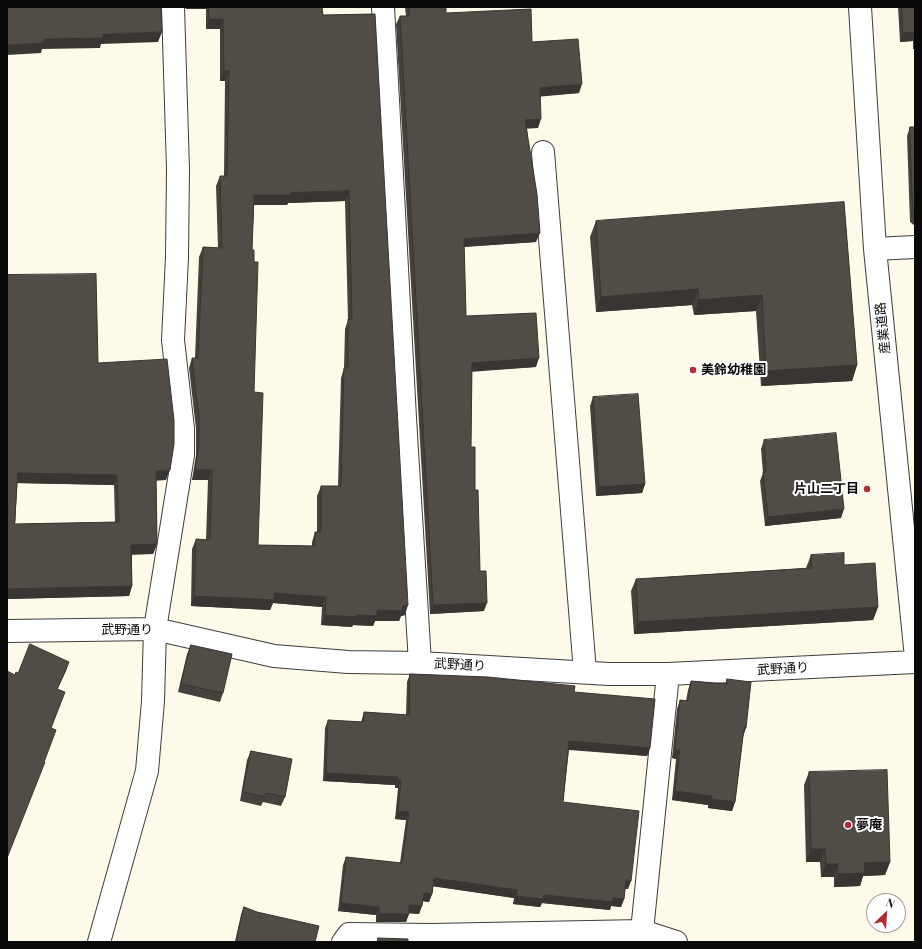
<!DOCTYPE html>
<meta charset="utf-8">
<style>
body{margin:0}
#map{position:relative;width:922px;height:949px;overflow:hidden;background:#fdfae9;font-family:"Playfair Display",serif}
canvas{display:block}
.frame{position:absolute;inset:0;border:8px solid #0a0a0a;pointer-events:none}
.north{position:absolute;left:866px;top:893px;width:40px;height:40px;box-sizing:border-box;background:#fff;border:1px solid #9d9d9d;border-radius:50%;rotate:25deg;font-size:11px;font-weight:700;line-height:16px;text-align:center;color:#0a0a0a}
.north::after{content:'';display:block;margin:auto;width:14px;height:18px;background:#ae2e32;clip-path:polygon(50% 0,100% 100%,50% 72%,0 100%)}
</style>
<div id="map">
<canvas width="922" height="949"></canvas>
<div class="frame"></div>
<div class="north">N</div>
</div>
<script>
const context = document.querySelector('canvas').getContext('2d');
context.lineJoin = 'round';
function trace(path, color, width, dash) {
  context.strokeStyle = color;
  context.lineWidth = width;
  context.lineCap = dash ? 'butt' : 'round';
  context.setLineDash(dash || []);
  context.stroke(path);
}
function paint(path, color) {
  context.fillStyle = color;
  context.fill(path, 'evenodd');
}
function write(font, color, halo, rows, align = 'center') {
  context.font = font + ' "Playfair Display","Noto Sans JP",serif';
  context.lineWidth = 4;
  context.setLineDash([]);
  context.textBaseline = 'middle';
  context.strokeStyle = halo;
  context.fillStyle = color;
  for (const [text, x, y, turn = 0] of rows) {
    context.save();
    context.translate(x, y);
    context.rotate((+turn || 0) * Math.PI / 180);
    context.textAlign = isNaN(turn) ? turn : align;
    if (halo) context.strokeText(text, 0, 0);
    context.fillText(text, 0, 0);
    context.restore();
  }
}
const minor = new Path2D(`
 M383,7L405,418L420,663
 M860,7L875,249L915,648
 M543,152L585,672
 M875,249L915,247
 M7,631L155,629L274,656L348,662L420,663L609,674H668L915,662
 M642,931L668,674
 M99,942L147,771L153,701L155,629L183,455V429L173,340L177,257L178,169L173,7
 M343,942L349,934L431,935L642,931L676,942`);
const wall = new Path2D(`
 M185,7H322L323,15L375,14L405,615L401,616L399,621H375L373,626L353,625L352,627L321,625L322,607L273,603L270,610L191,606L192,549L196,539L206,540L208,480H192L196,455V429L189,368L192,358H195L199,257L203,247L218,248L216,186L220,176H224L225,81H220V29H206V9H186ZM345,201L348,320L345,329L344,368L341,378L338,486H321L317,496V532H315L312,542V546L258,545L254,392L252,250L254,205H287L288,203Z
 M405,7H446V13L532,42L579,93L540,96L538,128H527L536,242L464,247L466,316L536,367L472,371L471,447L475,490L480,571L484,611L430,614L396,24L400,16H406Z
 M898,7H915V49H913V41L900,42Z
 M910,127H915V226L910,222L907,136Z
 M844,202L857,365L852,381L761,386L756,311L694,315L692,305L596,312L590,237L596,221Z
 M7,275L98,363L166,480H156L157,544L153,554H132V586L129,596L7,599ZM17,483L114,485L115,522L15,524Z
 M593,397L645,484L642,493L596,496L590,406Z
 M764,440L841,518L765,526L760,481L763,473L761,449Z
 M811,555L844,565L878,607L873,620L634,634L631,591L636,579L806,568Z
 M191,645L223,693L220,702L178,692L187,654Z
 M410,674L574,692L650,748L647,756L569,750L563,802L628,889H625L624,899L621,907L611,906L610,910L542,903L540,907L513,904L514,898L433,886L432,894L429,902L423,901L419,914L409,913L406,922H376V915L338,911L343,865L346,857L400,863L406,820L395,819L398,788H395V785L323,781L325,728L328,720L361,722L364,712L406,715L407,682Z
 M727,679L743,737L735,802L732,811L708,808V805L672,800L676,759L672,758L677,709L680,700L686,701L688,690L691,681L725,684Z
 M251,751L285,797L281,806L263,802L261,806L240,801L247,760Z
 M809,772L890,862L885,875L863,876L860,886L834,887V877H821L820,862H806L804,785Z
 M244,907L315,942H235L241,915Z`);
const shadedWall = new Path2D(`
 M186,7H207L206,9H186Z
 M209,19H223L220,29H206Z
 M162,32L158,42L101,44L100,48L42,49L41,53L7,55V45L44,39L103,34Z
 M915,32V35L913,41L900,42L903,33Z
 M915,43V49H913Z
 M224,71H229L225,81H220Z
 M582,84L579,93L536,97L540,88Z
 M541,119L538,128L522,129L525,120Z
 M349,191L345,201L288,203L287,205H250L254,195L291,193Z
 M540,233L536,242L461,247L464,239Z
 M698,289L692,305L596,312L601,297Z
 M762,295L756,311L694,315L699,300Z
 M539,358L536,367L469,372L472,363Z
 M857,365L852,381L761,386L766,371Z
 M170,470L166,480L152,481L156,471Z
 M195,470H212L208,480H192Z
 M18,473L117,475L114,485L14,483Z
 M645,484L642,493L596,496L599,487Z
 M844,509L841,518L765,526L768,517Z
 M157,544L153,554L128,555L131,545Z
 M132,586L129,596L7,599V589Z
 M274,593L326,597L322,607L273,603L270,610L191,606L194,596Z
 M487,603L484,611L430,614L433,605Z
 M408,605L405,615L401,616L399,621H375L373,626L353,625L352,627L321,625L325,615H356L403,606Z
 M878,607L873,620L634,634L638,622Z
 M69,662L66,671L54,697L57,689Z
 M744,728H746L743,737H741Z
 M569,741L650,748L647,756L567,749Z
 M675,749L680,750L676,759L672,758Z
 M326,773L398,777L395,785L323,781Z
 M398,780H401L398,788H395Z
 M675,791L712,796L708,805L672,800Z
 M711,799L735,802L732,811L708,808Z
 M398,811L409,812L406,820L395,819Z
 M811,849H825L820,862H806Z
 M890,862L885,875L863,876L860,886L834,887L838,874L864,863Z
 M826,864H838L834,877H821Z
 M434,878L517,890L514,898L431,886Z
 M626,880L631,881L628,889L623,888Z
 M424,893L432,894L429,902L421,901Z
 M544,895L613,898L624,899L621,907L611,906L610,910L542,903L540,907L513,904L516,896Z
 M341,903L379,907L376,915L338,911Z
 M409,905L422,906L419,914L406,913Z
 M379,914H409L406,922H376Z`);
const building = new Path2D(`
 M7,7H161L162,32L103,34V38L44,39V43L7,45Z
 M209,7H322L323,15L375,14L408,605L403,606L402,611L377,610V616L356,615V617L325,615L326,597L274,593V600L194,596L196,539L210,540L212,470H195L199,445V419L192,358H198L203,247L222,248L220,176H227L229,71H224L223,19H209ZM349,191L352,319H348V368H344L341,486H321V532H315V546L258,545L263,393L254,392L258,262H254V250H252L254,195H291V193Z
 M409,7H446V13L531,9L532,42L578,39L582,84L540,88L541,119L525,120L537,194L540,233L464,239L466,316L536,313L539,358L472,363L471,447H475V490H478L480,571H486L487,603L433,605L400,16H409Z
 M902,7H915V32L903,33Z
 M910,127H915V214L913,213Z
 M844,202L857,365L766,371L762,295L699,300L698,289L601,297L596,221Z
 M96,274L98,363L167,359L174,420V444L170,470L156,471L157,544L131,545L132,586L7,589V275ZM18,473L117,475L119,522L15,524Z
 M638,394L645,484L599,487L593,397Z
 M836,433L844,509L768,517L763,472H766L764,440Z
 M844,553V565L875,563L878,607L638,622L636,579L812,568L811,555Z
 M30,644L69,662L57,689L65,692L51,728L56,730L44,762H45L7,858V671L15,675L16,672L18,673Z
 M191,645L232,654L223,693L181,684Z
 M410,674L488,677L575,686L574,692L655,699L650,748L569,741L563,802L639,811L631,881L626,880L624,899L613,898V902L544,895L543,899L516,896L517,890L434,878L432,894L424,893L422,906L409,905V914H379V907L341,903L346,857L402,863L409,812L398,811L401,780H398V777L326,773L328,720L363,722L364,712L409,715Z
 M727,679L751,682L746,728H744L735,802L711,799L712,796L675,791L680,750L675,749L680,700L688,701L691,681L727,684Z
 M251,751L292,759L285,797L266,793L265,797L243,792Z
 M887,770L890,862L864,863L865,873L838,874V864H826L825,849H811L809,772Z
 M244,907L257,912L319,926L315,942H236Z
 M378,938L408,939V942H378Z`);
const markers = [
 [693,370,4,"#ae2e32"],
 [867,489,4,"#ae2e32"],
 [848,825,4,"#ae2e32"]
];
const streetNames = [
 ["産業道路",883,328,-96],
 ["武野通り",127,630],
 ["武野通り",460,665,3],
 ["武野通り",783,669,-3]
];
const poiNames = [
 ["美鈴幼稚園",701,370],
 ["片山二丁目",859,489,"right"],
 ["夢庵",856,825]
];
trace(minor, '#3d3d3d', 24);
trace(minor, '#fff', 22);
paint(wall, '#47413d');
paint(shadedWall, '#393532');
paint(building, '#524c47');
trace(building, '#393532', 1);
for (const [x, y, r, color] of markers) {
  const dot = new Path2D();
  dot.arc(x, y, r, 0, 2 * Math.PI);
  context.fillStyle = color;
  context.fill(dot);
  trace(dot, '#fff', 1.5);
}
write('13px', '#0a0a0a', '#fff', streetNames);
write('bold 13px', '#0a0a0a', '#fff', poiNames, 'left');
</script>
